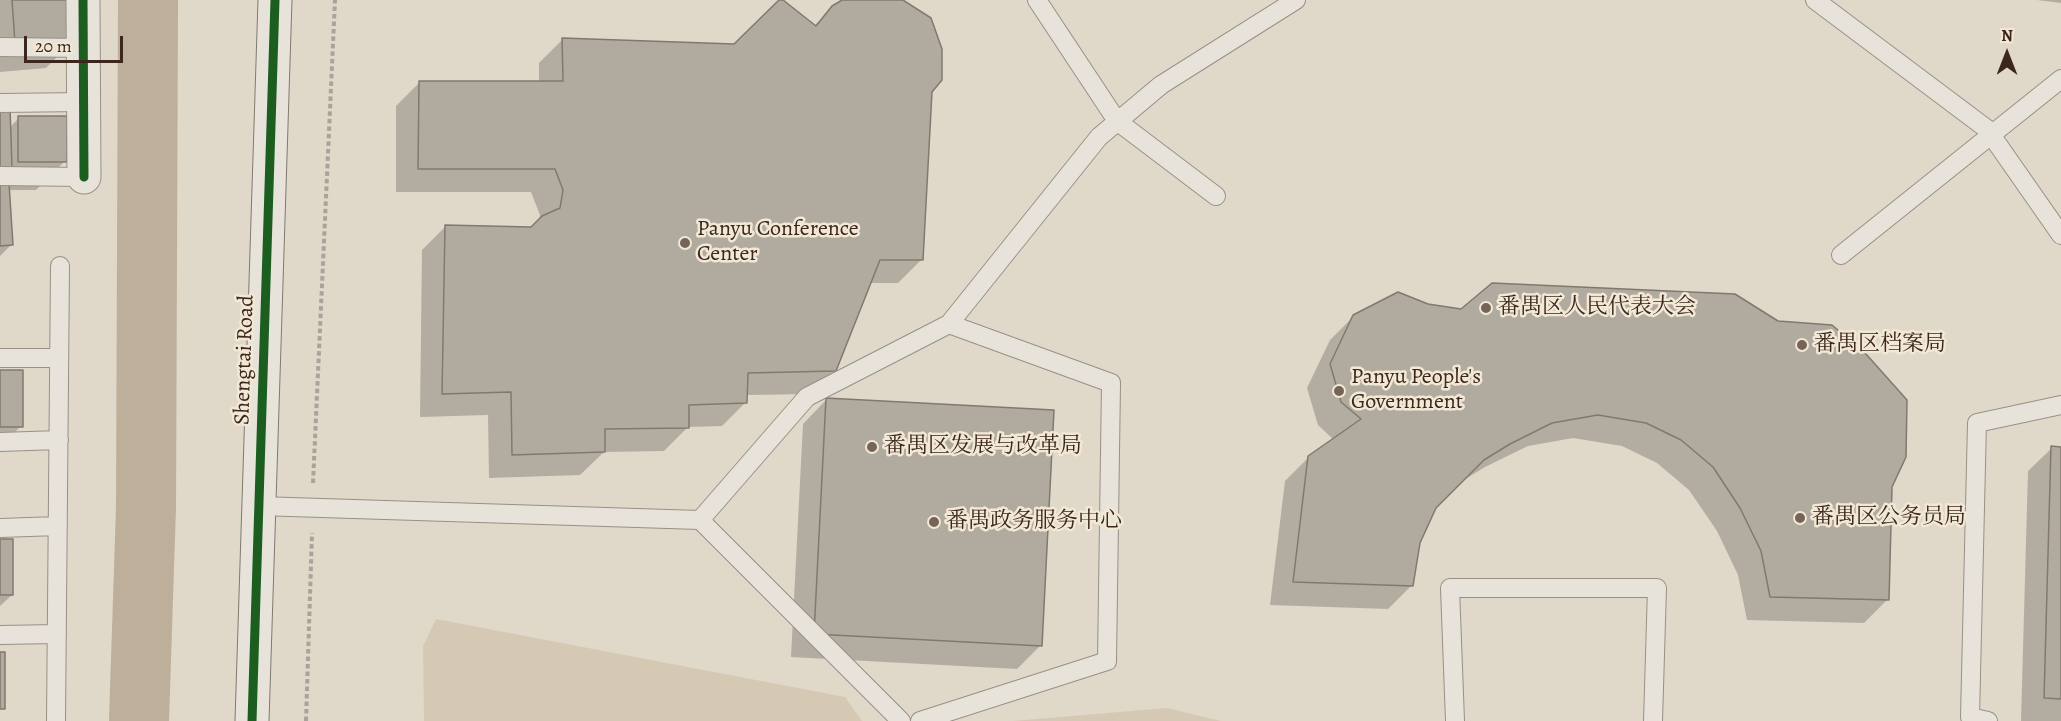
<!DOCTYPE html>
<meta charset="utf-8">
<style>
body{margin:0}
#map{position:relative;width:2061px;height:721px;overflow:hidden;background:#e0d8c8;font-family:Alegreya,serif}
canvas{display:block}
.north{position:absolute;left:1977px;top:24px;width:60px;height:60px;-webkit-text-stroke:4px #f1e8d5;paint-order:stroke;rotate:0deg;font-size:16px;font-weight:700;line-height:24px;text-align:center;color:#3d261d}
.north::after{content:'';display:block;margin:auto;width:21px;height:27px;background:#3d261d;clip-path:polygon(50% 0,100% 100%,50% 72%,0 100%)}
.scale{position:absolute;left:24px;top:36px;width:99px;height:27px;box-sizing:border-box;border:3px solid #3d261d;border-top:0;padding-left:8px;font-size:18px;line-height:21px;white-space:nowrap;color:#3d261d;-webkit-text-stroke:4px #f1e8d5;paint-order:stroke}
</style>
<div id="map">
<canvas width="2061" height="721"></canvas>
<div class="north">N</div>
<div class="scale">20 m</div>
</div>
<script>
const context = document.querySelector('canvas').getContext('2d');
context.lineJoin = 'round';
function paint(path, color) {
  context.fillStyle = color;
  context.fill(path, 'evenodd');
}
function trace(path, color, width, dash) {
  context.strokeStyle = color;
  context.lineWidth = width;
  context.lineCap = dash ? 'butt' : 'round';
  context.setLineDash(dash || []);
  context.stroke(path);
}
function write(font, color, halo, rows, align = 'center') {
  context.font = font + ' Alegreya,"Noto Serif SC",serif';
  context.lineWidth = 5;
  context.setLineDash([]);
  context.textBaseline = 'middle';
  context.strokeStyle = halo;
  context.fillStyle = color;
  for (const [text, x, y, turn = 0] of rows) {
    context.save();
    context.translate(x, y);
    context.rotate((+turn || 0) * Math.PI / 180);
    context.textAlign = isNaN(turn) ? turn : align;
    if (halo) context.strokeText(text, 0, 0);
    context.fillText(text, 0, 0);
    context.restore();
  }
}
const green = new Path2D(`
 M436,619L845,697L862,721H424L423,646Z
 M1167,708L1221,721H1013Z`);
const shadow = new Path2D(`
 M0,0H72L75,39L46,68L0,72Z
 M845,0H900L930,92L922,259L898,283H869L834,371L811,394L746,395V402L722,426L688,427L664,451L604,452L580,475L489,478L488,415L420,417L422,250L446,226L531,228L539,221L540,215L531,192H396V106L420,82H539V63L562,40L734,45L814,26L833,7Z
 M2037,0H2061V3Z
 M0,109L9,128L19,118L65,161L36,190H8L12,244L0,256Z
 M1354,316L1890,487L1888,599L1864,623L1747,620L1738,575L1717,531L1689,490L1657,463L1622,446L1573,438L1528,446L1485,467L1459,483L1435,507L1418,543L1411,586L1388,609L1270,605L1285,481L1309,457L1334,440L1318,425L1307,388L1330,340Z
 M0,371L21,426L8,439H0Z
 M826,400L1041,645L1017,669L791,657L803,424Z
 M2052,448H2061V721H2021L2028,471Z
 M0,540L12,595L0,606Z`);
const river = new Path2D(`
 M139,721L146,507L148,0`);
const building = new Path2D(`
 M12,0H74L76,40L15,44Z
 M779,0H783L816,26L832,6L842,0H903L931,18L942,49V80L932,92L923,260H880L836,371L748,373L747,403L689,405V428L605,429V452L512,455L511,392L442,394L445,225L531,227L542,216L560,208L563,190L555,169H418L419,81H563L562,38L734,44Z
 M0,107H10L12,168L0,169Z
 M18,116H67V162H18Z
 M9,183L13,245L0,246V184Z
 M1492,283L1735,294L1778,321L1832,325L1866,354L1907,400L1906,457L1892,487L1889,600L1770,597L1761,551L1740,508L1713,467L1681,440L1646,423L1598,415L1552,423L1510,444L1484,460L1436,508L1420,543L1413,586L1293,582L1308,456L1361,419L1341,402L1330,364L1353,315L1398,292L1428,304L1461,309Z
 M0,370H23V427H0Z
 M826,398L1054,410L1042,646L814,634Z
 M2051,446L2061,447V699L2044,698Z
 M0,539H13V595H0Z
 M0,652H5V709H0Z`);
const path = new Path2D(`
 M313,483L335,0
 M306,721L312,533`);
const lane = new Path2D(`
 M1037,0L1117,121L1216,196
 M1815,0L1987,129L2061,235
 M0,47L83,48
 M0,103L84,102
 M0,176L84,177
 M1841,255L2061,79
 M0,358H59
 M0,442L59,440
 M259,506L700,520L807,397L949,324L1099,137L1161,85L1296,0
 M700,520L901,721
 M0,528L58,526
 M0,635L57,634
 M56,721L60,266
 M920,721L1107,661L1111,383L949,324
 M1455,721L1450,588H1657L1653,721
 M1988,721L1970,717L1977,423L2061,405`);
const street = new Path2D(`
 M83,0L84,177`);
const secondary = new Path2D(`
 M252,721L275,0`);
const cycleway = new Path2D(`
 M83,0L84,177
 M252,721L275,0`);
const markers = [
 [685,243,6,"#766459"],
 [1486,308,6,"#766459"],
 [1802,345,6,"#766459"],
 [1339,391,6,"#766459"],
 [872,447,6,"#766459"],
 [1800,518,6,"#766459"],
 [934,522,6,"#766459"]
];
const poiNames = [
 ["Panyu Conference",697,230],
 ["Center",697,255],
 ["番禺区人民代表大会",1498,308],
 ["番禺区档案局",1814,345],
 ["Panyu People's",1351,378],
 ["Government",1351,403],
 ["番禺区发展与改革局",884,447],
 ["番禺区公务员局",1812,518],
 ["番禺政务服务中心",946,522]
];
const streetNames = [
 ["Shengtai Road",245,360,-88]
];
paint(green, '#d6c9b4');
paint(shadow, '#0003');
trace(river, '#beaf9a', 60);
paint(building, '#b1aa9f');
trace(building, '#81796f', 1.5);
trace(lane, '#989086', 20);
trace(street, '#989086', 35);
trace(secondary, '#81796f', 35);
trace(path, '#a9a39d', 4, [4.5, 3]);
trace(lane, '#e7e3db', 18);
trace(street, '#e7e3db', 33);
trace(secondary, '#e7e3db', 33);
trace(cycleway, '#1b5e20', 9);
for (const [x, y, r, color] of markers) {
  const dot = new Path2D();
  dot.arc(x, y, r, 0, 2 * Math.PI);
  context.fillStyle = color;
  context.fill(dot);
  trace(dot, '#f1e8d5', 2);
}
write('22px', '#3d261d', '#f1e8d5', poiNames, 'left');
write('22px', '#3d261d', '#f1e8d5', streetNames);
</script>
